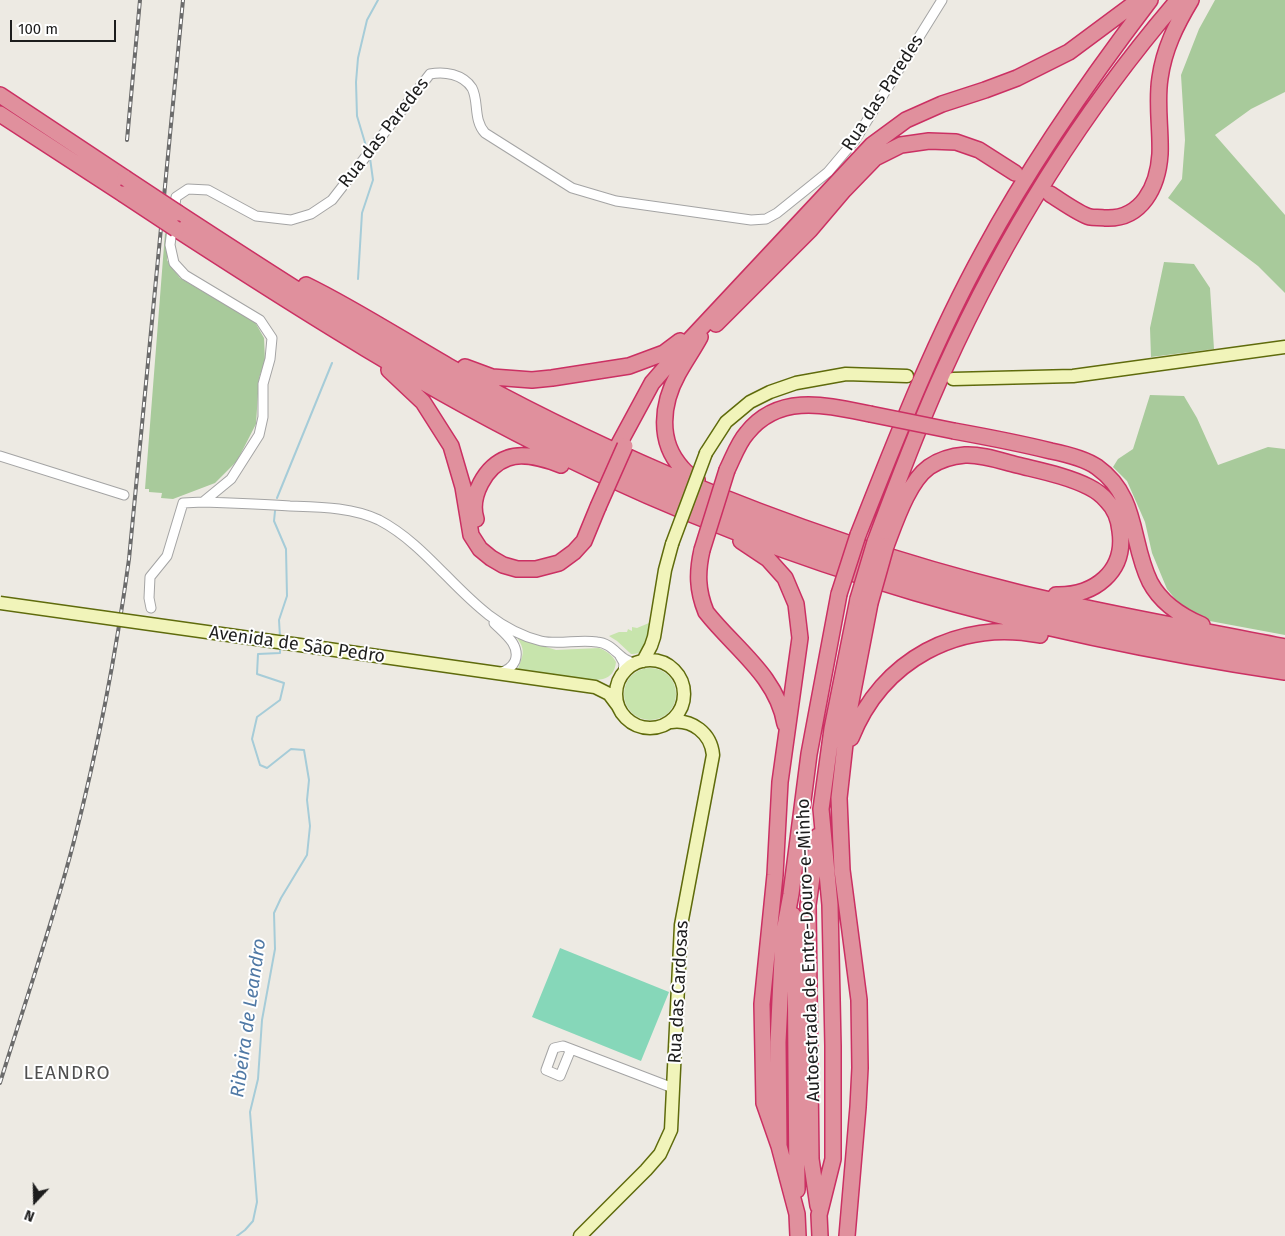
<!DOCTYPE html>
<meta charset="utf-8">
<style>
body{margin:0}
#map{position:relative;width:1285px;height:1236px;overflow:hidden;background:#edeae3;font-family:"Fira Sans",sans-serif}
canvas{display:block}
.north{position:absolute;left:10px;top:1176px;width:50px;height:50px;-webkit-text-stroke:4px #fff;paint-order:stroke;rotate:201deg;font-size:14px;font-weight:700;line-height:20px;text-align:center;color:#1d1d1d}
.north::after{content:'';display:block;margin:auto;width:18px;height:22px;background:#1d1d1d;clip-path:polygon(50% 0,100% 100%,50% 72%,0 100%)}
.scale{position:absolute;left:10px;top:20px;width:106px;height:22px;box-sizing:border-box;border:2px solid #1d1d1d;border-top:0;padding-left:6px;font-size:15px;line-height:18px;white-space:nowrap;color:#1d1d1d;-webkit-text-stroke:4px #fff;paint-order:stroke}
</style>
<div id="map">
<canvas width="1285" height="1236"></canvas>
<div class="north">N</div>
<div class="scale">100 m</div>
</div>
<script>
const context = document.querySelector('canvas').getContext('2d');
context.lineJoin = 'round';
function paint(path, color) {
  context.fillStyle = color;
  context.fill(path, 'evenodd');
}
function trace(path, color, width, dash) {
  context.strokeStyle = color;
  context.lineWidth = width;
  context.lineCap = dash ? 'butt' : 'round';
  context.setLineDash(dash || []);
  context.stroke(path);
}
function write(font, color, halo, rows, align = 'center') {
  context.font = font + ' "Fira Sans",sans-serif';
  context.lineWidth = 4;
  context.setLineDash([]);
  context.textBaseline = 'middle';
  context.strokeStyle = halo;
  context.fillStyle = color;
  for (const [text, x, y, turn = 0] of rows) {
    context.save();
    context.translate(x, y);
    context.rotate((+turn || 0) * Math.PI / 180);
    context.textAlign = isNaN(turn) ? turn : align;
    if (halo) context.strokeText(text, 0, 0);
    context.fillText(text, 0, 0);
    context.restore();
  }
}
const grass = new Path2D(`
 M649,623C648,637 649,655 631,654L617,641L609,636L619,632H627L628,629L632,631V627L637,628Z
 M517,638L556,650L599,648C607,651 612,655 616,662C615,671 611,677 603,679C592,683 533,671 518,669C523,655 526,650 517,638Z
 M624 694a26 26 0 1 1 52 0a26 26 0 1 1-52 0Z`);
const forest = new Path2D(`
 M1215,0H1285V92L1251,109L1215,135L1285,215V293L1258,266L1168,198L1182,179L1185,140L1181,75L1199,29Z
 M165,233L169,236L167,260L172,268L180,278L255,322L264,338L265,361L259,378L256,424L237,461L215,483L173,499L161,498L162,493L149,492V489H145Z
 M1164,262L1194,264L1210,288L1214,349L1151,357L1150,328Z
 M1150,395L1184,396L1197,418L1218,465L1268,447L1285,449V635L1199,619L1180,605L1167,589L1152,553L1145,522L1127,481L1113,467L1118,459L1133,449Z`);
const pitch = new Path2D(`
 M560,948L669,992L641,1061L532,1017Z`);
const stream = new Path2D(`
 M366,146L357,116L356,82L358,58L367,20L378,0
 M358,279L362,213L373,180L370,158
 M277,498L332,363
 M275,511L274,521L286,549L287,596L279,620L280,637
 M237,1236L245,1230L253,1221L257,1202L250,1112L258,1079L262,1020L275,949L274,913L281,898L307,855L310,826L307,800L309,780L304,750L291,749L267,768L260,765L252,739L257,717L280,700L284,683L257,674L258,654L280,653V647`);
const street = new Path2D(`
 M0,456L124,495
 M203,502L231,479L259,435L263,417V384L270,359L272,338L260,320L185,275L174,263L170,245L176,197L188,189L208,190L256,216L291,220L311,214L332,200L430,74C444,71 463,74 472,88C479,101 473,120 485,133L572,188L616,201L751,220L766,219L777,213L828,172L855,140L942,0
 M151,608L149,598L150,577L167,556L183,503L203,502C232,503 261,504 290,506C319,507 352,507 379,520C440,552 471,624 541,641C559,645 579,639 597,642C614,643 620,662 636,663
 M494,623C504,633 521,645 515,661C512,668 506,671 499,673
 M620,656L624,663L623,673
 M571,1049L560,1076L546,1070L554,1048L563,1046L571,1049L673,1088`);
const secondary = new Path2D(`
 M953,379L1073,376L1285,347
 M706,453L726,422L750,402L770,392L796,383L846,374L907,376
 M314,647L595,687L609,694L618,706
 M616 694a34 34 0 1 1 68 0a34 34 0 1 1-68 0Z
 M643,661L651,646L654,637L665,570L672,544
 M580,1236L646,1170L660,1154L671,1130L681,925L713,755C711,733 692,719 671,722`);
const highway = new Path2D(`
 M0,95L125,178
 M0,114L123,194
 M1050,194C1060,200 1079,214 1090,217C1094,218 1100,217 1105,218C1142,220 1158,186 1160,154C1161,129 1156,103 1160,78C1164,49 1176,25 1191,0
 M178,213C264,269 350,325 440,376C542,433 648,484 757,526C929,591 1104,630 1285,657
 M176,229C301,310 428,391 562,456C794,570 1030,634 1285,672
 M306,285C355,309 401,339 448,366C520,407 595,443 671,476C782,523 898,563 1016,592C1105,614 1195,629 1285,647
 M716,324L810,230L844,190L875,158L901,145L929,141L956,142L979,150L1015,173
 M465,367L492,377L532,380L552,378L629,366L664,353L680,341
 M389,370L423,402L451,446L463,487L471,535L480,549L491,558L503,565L517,569H536L559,563L574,552L584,541L598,507
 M954,431C987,437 1019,443 1051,451C1066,454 1084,458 1097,467C1139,497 1130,542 1150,582C1161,603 1181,616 1202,625
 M619,444L652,383L685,345L872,145L906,120L942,104L985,90L1017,78L1069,52L1139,0
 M727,470C733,458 738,443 747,433C779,393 826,405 870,414
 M697,480C692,477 686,473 682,468C657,441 662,403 678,374C685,361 693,350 700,337
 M476,519C469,497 485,466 508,458C524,452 545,459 561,465
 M858,535C896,439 933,343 983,252C1031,163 1089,80 1150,0
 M741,541L768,559L785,578L796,604L800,638L780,782L775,875L762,1004L764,1103L779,1146
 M875,542C897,484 918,426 944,370C1005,235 1081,113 1178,0
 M886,546C895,523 908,482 929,467C939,460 953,456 965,455C982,454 1001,461 1017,465C1041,471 1067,476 1089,487C1095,490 1103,496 1107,501C1115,509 1119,520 1120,531C1126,572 1094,596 1056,595
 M702,550C697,572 697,590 706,612C734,648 777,676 785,724
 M851,738C882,660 958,619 1040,635
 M818,836L808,905L811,1159L818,1206
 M793,915L795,940L797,1190
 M798,1236L797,1214L779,1146L778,1042L783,937L791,894L809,754L839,594
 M820,1236L819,1215L833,1159V1046L830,905L821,809L832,729L858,599
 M847,1236L858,1107L860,1068L859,1000L842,870L839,798L848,717L870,603`);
const rail = new Path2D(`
 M127,140L140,0
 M0,1083C25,1002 53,922 74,841C98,748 116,654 129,559L183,0`);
const secondaryBridge = new Path2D(`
 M672,544L706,453
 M0,603L314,647`);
const highwayBridge = new Path2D(`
 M125,178L178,213
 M123,194L176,229
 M870,414L954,431
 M598,507L625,446
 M702,550L727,470
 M839,594L858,535
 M858,599L875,542
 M870,603L886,546`);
const streetNames = [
 ["Rua das Paredes",883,93,-57],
 ["Rua das Paredes",384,133,-52],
 ["Avenida de São Pedro",297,645,8],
 ["Autoestrada de Entre-Douro-e-Minho",809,950,-92],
 ["Rua das Cardosas",679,992,-87]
];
const waterNames = [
 ["Ribeira de Leandro",249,1018,-82]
];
const neighbourhoodNames = [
 ["LEANDRO",67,1074]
];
paint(grass, '#c7e4ac');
paint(forest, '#a8ca9b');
paint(pitch, '#86d7b9');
trace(stream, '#a6ccd8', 2);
trace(street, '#a4a4a4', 11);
trace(secondary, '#5f6b0c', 15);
trace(highway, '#cb3063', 18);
trace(street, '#fff', 9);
trace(secondary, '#f1f4ba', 12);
trace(highway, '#e0909d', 15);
trace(rail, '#6b6b6b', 4);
trace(rail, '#fff', 2, [5.5]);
trace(secondaryBridge, '#5f6b0c', 15, []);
trace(highwayBridge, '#cb3063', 18, []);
trace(secondaryBridge, '#f1f4ba', 12);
trace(highwayBridge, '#e0909d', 15);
write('18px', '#1d1d1d', '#fff', streetNames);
write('italic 19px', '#5079a5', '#fff', waterNames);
context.letterSpacing = '1px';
write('19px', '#505050', '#fff', neighbourhoodNames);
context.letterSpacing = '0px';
</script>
